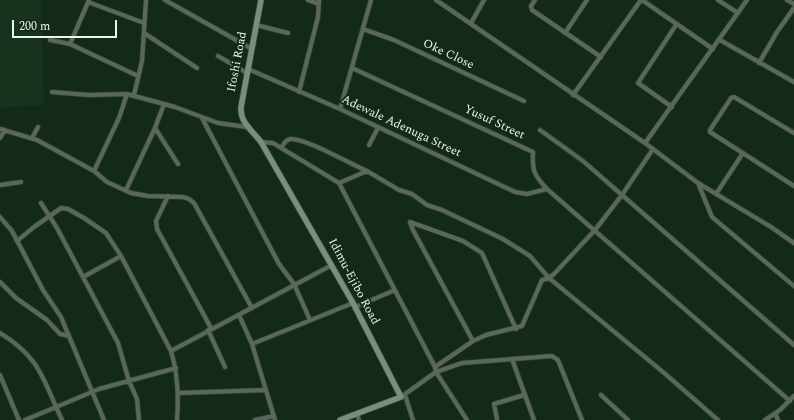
<!DOCTYPE html>
<style>
body{margin:0}
#map{position:relative;width:794px;height:420px;overflow:hidden;background:#142a19;font-family:Spectral,serif}
canvas{display:block}
.scale{position:absolute;left:12px;top:20px;width:105px;height:18px;box-sizing:border-box;border:2px solid #e9f7eb;border-top:0;padding-left:5px;font-size:12px;line-height:14px;white-space:nowrap;color:#e9f7eb;-webkit-text-stroke:3px #142a19;paint-order:stroke}
</style>
<div id="map">
<canvas width="794" height="420"></canvas>
<div class="scale">200 m</div>
</div>
<script>
const context = document.querySelector('canvas').getContext('2d');
context.lineJoin = 'round';
function paint(path, color) {
  context.fillStyle = color;
  context.fill(path, 'evenodd');
}
function trace(path, color, width, dash) {
  context.strokeStyle = color;
  context.lineWidth = width;
  context.lineCap = dash ? 'butt' : 'round';
  context.setLineDash(dash || []);
  context.stroke(path);
}
function write(font, color, halo, rows, align = 'center') {
  context.font = font + ' Spectral,serif';
  context.lineWidth = 4;
  context.setLineDash([]);
  context.textBaseline = 'middle';
  context.strokeStyle = halo;
  context.fillStyle = color;
  for (const [text, x, y, turn = 0] of rows) {
    context.save();
    context.translate(x, y);
    context.rotate((+turn || 0) * Math.PI / 180);
    context.textAlign = isNaN(turn) ? turn : align;
    if (halo) context.strokeText(text, 0, 0);
    context.fillText(text, 0, 0);
    context.restore();
  }
}
const built = new Path2D(`
 M0,0H41L44,105L0,108Z`);
const minor = new Path2D(`
 M165,0L252,49
 M308,0L319,4
 M436,0L645,143L698,183L771,227L794,243
 M535,0L531,6L532,10L601,57
 M642,0L713,49
 M718,0L738,13
 M787,0L794,4
 M88,2L144,23
 M471,23L484,0
 M256,25L288,33
 M363,29L394,40L524,101
 M144,33L197,68
 M565,33L587,0
 M50,40L70,44L138,76
 M720,40L794,82
 M70,44L89,0
 M218,56L247,73
 M759,63L777,32L794,8
 M352,68L533,152C532,171 534,175 547,189L790,401
 M248,69L340,109L515,192L527,194L547,189
 M52,92L89,95L127,94L175,107L218,123L247,127
 M299,92L318,17L319,0
 M134,95L142,61L146,0
 M573,95L641,0
 M672,107L638,83L676,25
 M340,109L371,0
 M202,118L279,264L294,284L310,320
 M155,128L178,164
 M0,129L37,140L94,171L107,182L131,193L148,196L183,197L189,199L194,203L252,308
 M540,130L583,161L794,345
 M794,133L734,97L731,98L710,130V132L794,186
 M0,138L5,130
 M32,138L38,127
 M261,142L273,143L339,183L367,171L399,190L412,194L427,205L442,210L503,239L530,256L549,278L663,372L718,420
 M645,143L747,0
 M369,145L378,128
 M281,148C283,145 285,140 290,139C306,138 350,164 367,171
 M94,171L119,118L127,94
 M339,183L435,367
 M698,183L712,217L794,286
 M0,185L21,182
 M126,190L155,128L164,104
 M716,194L743,153
 M168,196L156,221L157,229L211,328
 M41,203L57,228L118,343L129,381L137,399L139,420
 M0,217L12,231L43,290L61,317L104,420
 M410,222L463,241L482,253L516,329
 M410,222L413,230L473,341
 M17,241L34,227L61,208L68,209L84,218L106,233L121,256L171,351
 M83,277L121,256
 M0,282L16,298L47,320L60,334L69,336
 M355,307L395,290
 M239,315L252,344L275,420
 M208,330L225,367
 M0,333C41,358 43,380 62,420
 M252,344L353,303
 M512,359L534,420
 M0,375L19,420
 M179,393L265,390
 M405,395L413,420
 M601,395L628,420
 M401,397L436,372L462,363L552,356L558,360L582,420
 M775,413L778,420
 M357,414L359,420
 M497,419L494,404L524,395
 M25,420L99,389L176,368
 M177,420C179,395 178,374 171,351L332,265
 M255,420L274,416
 M467,420L436,372L435,367L473,341L486,335L522,326L542,280L549,278L554,274L595,230L622,195L653,149
 M765,420L780,410L794,396`);
const secondary = new Path2D(`
 M261,0L241,107C240,123 252,130 261,142L353,303L401,397L340,420`);
const streetNames = [
 ["Oke Close",448,55,25],
 ["Ifoshi Road",238,62,-79],
 ["Yusuf Street",494,123,25],
 ["Adewale Adenuga Street",401,127,25],
 ["Idimu-Ejibo Road",353,282,62]
];
paint(built, '#17331d');
trace(minor, '#324736', 5.5);
trace(secondary, '#324736', 7);
trace(minor, '#5b675c', 4);
trace(secondary, '#798e7c', 5.5);
write('12px', '#e9f7eb', '#142a19', streetNames);
</script>
